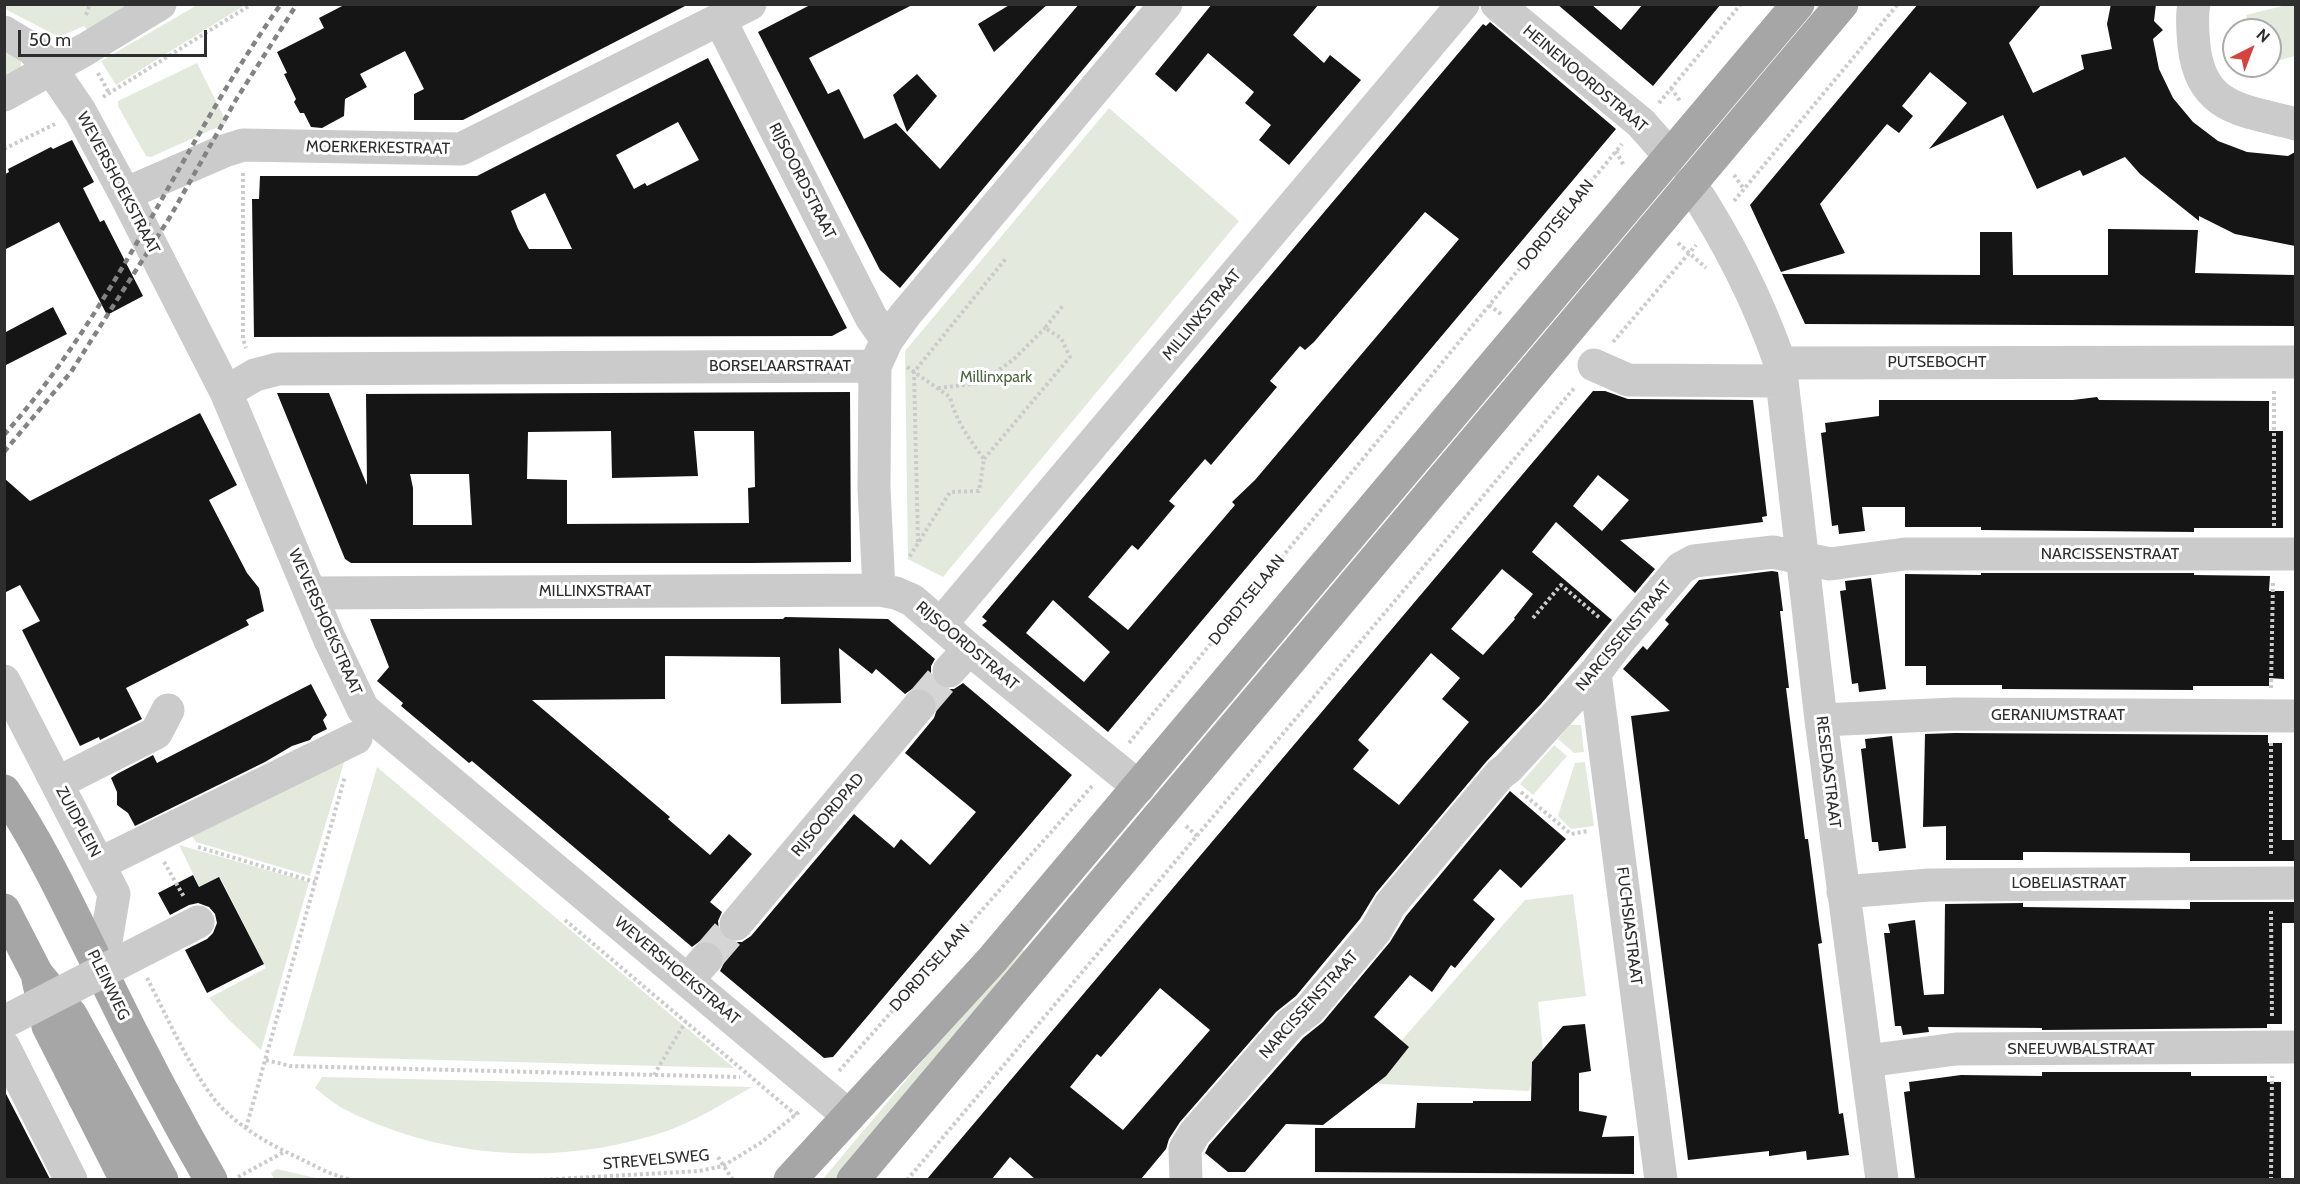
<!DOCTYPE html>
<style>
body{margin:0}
#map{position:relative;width:2300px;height:1184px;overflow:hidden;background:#fff;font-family:Cabin,sans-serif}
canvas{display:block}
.frame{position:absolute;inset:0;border:6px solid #2e2e2e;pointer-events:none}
.north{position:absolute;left:2222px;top:18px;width:60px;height:60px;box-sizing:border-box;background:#fff;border:2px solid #ababab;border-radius:50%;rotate:42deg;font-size:16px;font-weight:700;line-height:24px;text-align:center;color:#2e2e2e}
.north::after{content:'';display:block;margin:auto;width:21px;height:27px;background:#d8423d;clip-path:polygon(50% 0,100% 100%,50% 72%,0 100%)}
.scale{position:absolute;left:18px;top:30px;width:189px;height:27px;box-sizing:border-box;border:3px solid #2e2e2e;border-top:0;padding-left:8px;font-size:18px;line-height:21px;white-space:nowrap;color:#2e2e2e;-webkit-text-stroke:4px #fff;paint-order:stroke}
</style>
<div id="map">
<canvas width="2300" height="1184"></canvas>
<div class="frame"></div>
<div class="north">N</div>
<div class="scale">50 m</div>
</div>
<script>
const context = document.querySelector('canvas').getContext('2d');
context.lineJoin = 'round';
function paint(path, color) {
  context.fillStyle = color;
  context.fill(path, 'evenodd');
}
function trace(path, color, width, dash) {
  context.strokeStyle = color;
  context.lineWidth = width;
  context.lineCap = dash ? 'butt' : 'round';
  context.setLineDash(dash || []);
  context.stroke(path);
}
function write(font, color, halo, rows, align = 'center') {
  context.font = font + ' Cabin,sans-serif';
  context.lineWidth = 6;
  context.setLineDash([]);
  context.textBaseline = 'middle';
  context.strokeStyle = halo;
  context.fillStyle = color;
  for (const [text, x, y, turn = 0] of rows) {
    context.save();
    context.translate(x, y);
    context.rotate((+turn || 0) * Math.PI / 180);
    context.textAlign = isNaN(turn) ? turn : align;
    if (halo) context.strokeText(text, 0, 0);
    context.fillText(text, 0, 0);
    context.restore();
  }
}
const green = new Path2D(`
 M199,4L245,5L116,85L101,61Z
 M4,5H138L89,33L84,26L59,37L5,9Z
 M2286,5H2295V56L2270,63V30H2251L2246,15Z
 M5,42L21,54V68L5,85Z
 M197,63L227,123L151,157L146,156L118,106V101Z
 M1109,108L1239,221L943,577L908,559L905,351Z
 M1570,725H1581L1584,752L1574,753L1558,739Z
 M1554,745L1567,756L1533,795L1520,784Z
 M345,759L310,876L196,842L192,836Z
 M1585,762L1594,826L1571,829L1558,816L1575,763Z
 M377,767L734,1068L293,1056Z
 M179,845L309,882L261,1050L229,1020L209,998L266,968L221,879L200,888Z
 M1573,894L1586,996L1538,1002L1543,1050L1532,1062L1531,1085L1529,1091L1381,1084L1374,1081L1371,1075L1525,900Z
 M1019,946L1031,957L842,1179L822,1180Z
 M322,1077L752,1087C724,1103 697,1120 667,1131C561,1167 444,1160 344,1109C334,1104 324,1095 315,1088Z
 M277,1169L320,1179H274L271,1173Z`);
const building = new Path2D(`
 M346,4H689L463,120H414V94L424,89L405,51L360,74L367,87L345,99L344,116L322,128L311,127L304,113H300L294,102L296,99L284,74L287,73L277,52L324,28L319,18Z
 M812,4H914L809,58L828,94L839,89L864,139L896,123L940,169L1079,4H1138L900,288L880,270L758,32Z
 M1011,4H1048L994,52L978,24Z
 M1212,4H1319L1293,35L1324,63L1330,55L1361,80L1289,165L1259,140L1271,125L1245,103L1254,92L1208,53L1176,92L1155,74Z
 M1557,4H1591L1621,30L1643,4H1721L1653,86Z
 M1918,4H2042L2009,43L2033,93L2084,69L2081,55L2112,49L2107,24L2111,4H2156L2154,21L2163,30L2153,39L2159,69L2173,98L2193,122L2218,141L2247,152L2288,156L2295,152V246L2235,234L2199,216V221L2140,174L2125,157L2083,176L2080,170L2037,189L2003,115L1929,149L1967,103L1930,72L1902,106L1913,116L1899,133L1887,124L1820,204L1845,253L1781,272L1750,205Z
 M1490,22L1616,129L1108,732L982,625L987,621L982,617L1483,24L1486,26ZM1425,212L1459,239L1255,480L1232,502L1235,505L1128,630L1088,597L1132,545L1138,550L1175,506L1169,501L1205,459L1211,465L1277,387L1270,381L1300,346L1305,350L1314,342ZM1053,600L1110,652L1084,682L1026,633Z
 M708,58L847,328L832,336L254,337L252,199H259L260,176H477ZM678,122L699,160L647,186L645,183L634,189L616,155ZM545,193L572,249H529L518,229L511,211Z
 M917,74L937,96L907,132L893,95Z
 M72,140L94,182L83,188L100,222L104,220L143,296L107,315L59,222L4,250V175L9,172L8,169L51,147L53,149Z
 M2108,229L2198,230L2195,273L2295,275V326L1805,324L1782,274L1980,275V232H2012L2013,275H2108Z
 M53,307L67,334L4,366V333Z
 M1593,391H1605L1628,399L1753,400L1767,516L1762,517L1763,522L1620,540L1655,569L1635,593L1556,522L1532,552L1612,620L1541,704L1486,762L1376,893L1360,919L1296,996L1276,1012L1180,1122L1169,1139L1166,1149L1141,1179H1035L1010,1157L992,1179H927ZM1598,475L1629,500L1602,531L1573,506ZM1502,569L1533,594L1514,618L1515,619L1483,655L1451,629ZM1431,653L1460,678L1442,699L1469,722L1399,805L1353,769L1369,750L1358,740ZM1160,988L1210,1030L1123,1130L1070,1087L1097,1054L1101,1057Z
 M850,392L851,562L751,563H351L345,559L277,393H329L367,485L366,394ZM611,431L612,478L698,476L694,431H754L755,487L748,488L749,523L567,524V480L527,479L528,432ZM410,474H469L472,525H413V488Z
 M2097,397L2099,400L2269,401V431H2283V528H2194V532L1981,530V527H1905V507H1862L1865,531L1839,534L1838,525L1832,526L1821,433L1826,432L1825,423L1879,416V400H2073Z
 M200,413L237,485L209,500L247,573L259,588L264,611L246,620L249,625L126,688L142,719L100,740L99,737L80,746L22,630L40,621L20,585L4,593V478L30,501Z
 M1772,571L1778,572L1783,611H1780L1789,688H1786L1805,839H1808L1819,923L1822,943L1818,944L1839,1114L1843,1113L1849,1155L1807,1160L1806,1151L1769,1156V1151L1688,1160L1631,716L1670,711L1623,669L1643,646L1647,650L1669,624L1665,620L1699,580Z
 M1981,573H2194V575L2270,576L2269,591H2284V679L2269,678V686H2193V690L2002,689V685H1926V666H1905V574L1981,575Z
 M1871,578L1886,689L1859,692L1858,683L1852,684L1840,591L1846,590L1845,581Z
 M785,617L888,619L935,659L931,666V676L937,685L944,689H954L963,683L1072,775L833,1057L824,1058L720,971L724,963V953L718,944L710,941H700L692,947L472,761L469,763L401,706L403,703L377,681L389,667L370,619H783ZM839,648L872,674L876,669L905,694L912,689L922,688L931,692L937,700V709L934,718L905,753L976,812L930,865L901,839L894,848L854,814L751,936L742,942H732L724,938L719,931L718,921L722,912L710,902L752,854L729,834L710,855L668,819L670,817L532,700L665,699V656L780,657L781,704L841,703Z
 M311,684L327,715L323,720L327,729L313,736L310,740L292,746L265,762L135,826L128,813L117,805V792L111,778L117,774L153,755L157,763Z
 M1955,733L2268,735V743H2282V840H2295V861H2190V853L2044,852H2023V860H1946V826L1923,827L1925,734Z
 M1892,736L1906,848L1879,851L1878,842H1872L1861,749L1866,748L1865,739Z
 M1510,791L1566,839L1521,888L1500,869L1473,900L1495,919L1455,968L1451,965L1432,992L1410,975L1374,1017L1409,1047L1386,1076L1323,1125L1286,1124L1245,1172H1228L1205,1153L1209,1145L1303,1038L1323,1022L1390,942L1406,916Z
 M193,875L199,887L219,877L264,964L207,993L185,950L207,939L213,933L217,923L215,914L209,907L198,903L189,905L170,915L158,893Z
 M2190,902H2295V923H2282V1024H2267V1028L2042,1030V1028L1928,1027L1929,1032L1903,1035L1901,1026H1895L1884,933H1890L1888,924L1915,920L1924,995L1944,994L1945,904L2023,903V907L2190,909Z
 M1585,1024L1591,1071L1579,1073V1111L1607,1116L1602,1137L1634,1136V1174L1315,1172V1128H1415L1417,1103H1473V1101H1531L1532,1062L1563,1026Z
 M2042,1072H2191V1076H2267V1082H2281V1179H1915L1904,1092L1910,1091L1909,1082L1961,1075L2042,1076Z
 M4,1090L50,1179H4Z`);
const minorTunnel = new Path2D(`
 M919,706L949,671
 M706,959L736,924`);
const path = new Path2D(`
 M86,15L90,4
 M98,73L109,93
 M1671,88L1680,101
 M103,97L252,4
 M1659,103L1741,4
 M4,149L55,124
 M1616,151L1624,166
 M243,173V339L246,348
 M1734,175L1744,189
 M1734,201L1898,4
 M1678,243L1706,268
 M1489,305L1501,314
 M1613,342L1696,245
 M907,367L950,397C956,421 969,439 984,459L979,491L950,492L908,559
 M938,388L981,383L1014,359L1045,328
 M984,459L1070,357L1061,338L1045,328L1064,304
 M2274,526V389
 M918,542L914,372L1007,257
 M1533,618L1561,585L1601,619
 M2271,688L2273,581
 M1129,743L1622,144
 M2271,743V856
 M1521,792L1571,834L1588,831
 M1186,826L1197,836
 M198,847L315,882
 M164,862L184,897
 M2271,911L2272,1018
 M565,920L796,1115
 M147,978C168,1018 191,1073 220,1106C242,1129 272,1146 301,1159C317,1167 333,1176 352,1180
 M266,1060L290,1066L740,1077
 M839,1071L1093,785
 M654,1075L687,1019
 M246,1128L345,776
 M718,1157L733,1180
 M238,1177L284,1152
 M538,1180L699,1171L723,1166L762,1142L800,1111
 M907,1180L1575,387
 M2271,1180L2272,1076`);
const minor = new Path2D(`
 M1497,4L1641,123L1670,156
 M2194,4C2191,18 2193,32 2194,46C2201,111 2245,110 2296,124
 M720,20L871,317L887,340
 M4,32L32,49L50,67L80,111L125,194L226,392L329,638L363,709L849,1116
 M4,95L86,49L160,4
 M1690,183C1727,239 1758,300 1780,363L2296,362
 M125,194L224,151L243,145L461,149L750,4
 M1780,363L1821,720L1882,1180
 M1594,365L1628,380L1782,381
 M226,392L255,375L278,369L875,366
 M312,593L879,590
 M941,624L1463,4
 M949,671L969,649
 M1595,673L1661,1180
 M4,681L114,894L101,971
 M1821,720L1955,714L2296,716
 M57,783L156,733L168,710
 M1139,787L969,649L912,600L896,593L879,590L874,488L875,366L887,340L905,315L1166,4
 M99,864L356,738
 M1843,892L1929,885L2296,883
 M736,924L919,706
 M688,980L706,959
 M4,1047L71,1180
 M1867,1061L1956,1049L2296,1047
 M1186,1180L1185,1149L1194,1134L1290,1024L1309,1010L1376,930L1390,905L1500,774L1508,768L1595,673L1620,640L1681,568L1694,561L1773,552L1830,564L1905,554H2296`);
const major = new Path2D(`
 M4,791C43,849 71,911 102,973C136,1043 172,1112 211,1180
 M4,910L37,974L71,1015L162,1180
 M38,979L48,1026L126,1180
 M790,1180L992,960L1798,4
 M853,1180L1842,4`);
const rail = new Path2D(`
 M4,435C118,306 182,143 281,4
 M4,452L71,372L170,217L237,98L297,4`);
const minorBridge = new Path2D(`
 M4,1022L198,922`);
const streetNames = [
 ["HEINENOORDSTRAAT",1585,79,40],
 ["MOERKERKESTRAAT",378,148,1],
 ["RIJSOORDSTRAAT",802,181,63],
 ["WEVERSHOEKSTRAAT",118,183,62],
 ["DORDTSELAAN",1556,225,-51],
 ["MILLINXSTRAAT",1202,315,-50],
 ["PUTSEBOCHT",1937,362],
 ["BORSELAARSTRAAT",780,366],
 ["NARCISSENSTRAAT",2110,554],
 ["MILLINXSTRAAT",595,591],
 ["DORDTSELAAN",1247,600,-51],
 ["WEVERSHOEKSTRAAT",325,622,66],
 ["NARCISSENSTRAAT",1624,636,-50],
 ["RIJSOORDSTRAAT",967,646,40],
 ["GERANIUMSTRAAT",2058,715],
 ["RESEDASTRAAT",1828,772,83],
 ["RIJSOORDPAD",828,815,-50],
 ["ZUIDPLEIN",78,822,62],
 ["LOBELIASTRAAT",2069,883],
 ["FUCHSIASTRAAT",1629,926,83],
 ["DORDTSELAAN",930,968,-48],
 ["WEVERSHOEKSTRAAT",677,971,40],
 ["PLEINWEG",108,985,64],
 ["NARCISSENSTRAAT",1309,1005,-48],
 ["SNEEUWBALSTRAAT",2081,1049],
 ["STREVELSWEG",656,1160,-5]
];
const parkNames = [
 ["Millinxpark",996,377]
];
paint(green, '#e3eadd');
paint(building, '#151515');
trace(minorTunnel, '#d5d5d5', 33, [33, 16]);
trace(path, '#cbcbcb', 4, [3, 3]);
trace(minor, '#cbcbcb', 33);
trace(major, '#a6a6a6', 33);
trace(rail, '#838383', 4.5, [6, 4.5]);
trace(minorBridge, '#cbcbcb', 33);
write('16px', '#2e2e2e', '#fff', streetNames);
write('16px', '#4d663f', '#fff', parkNames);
</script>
